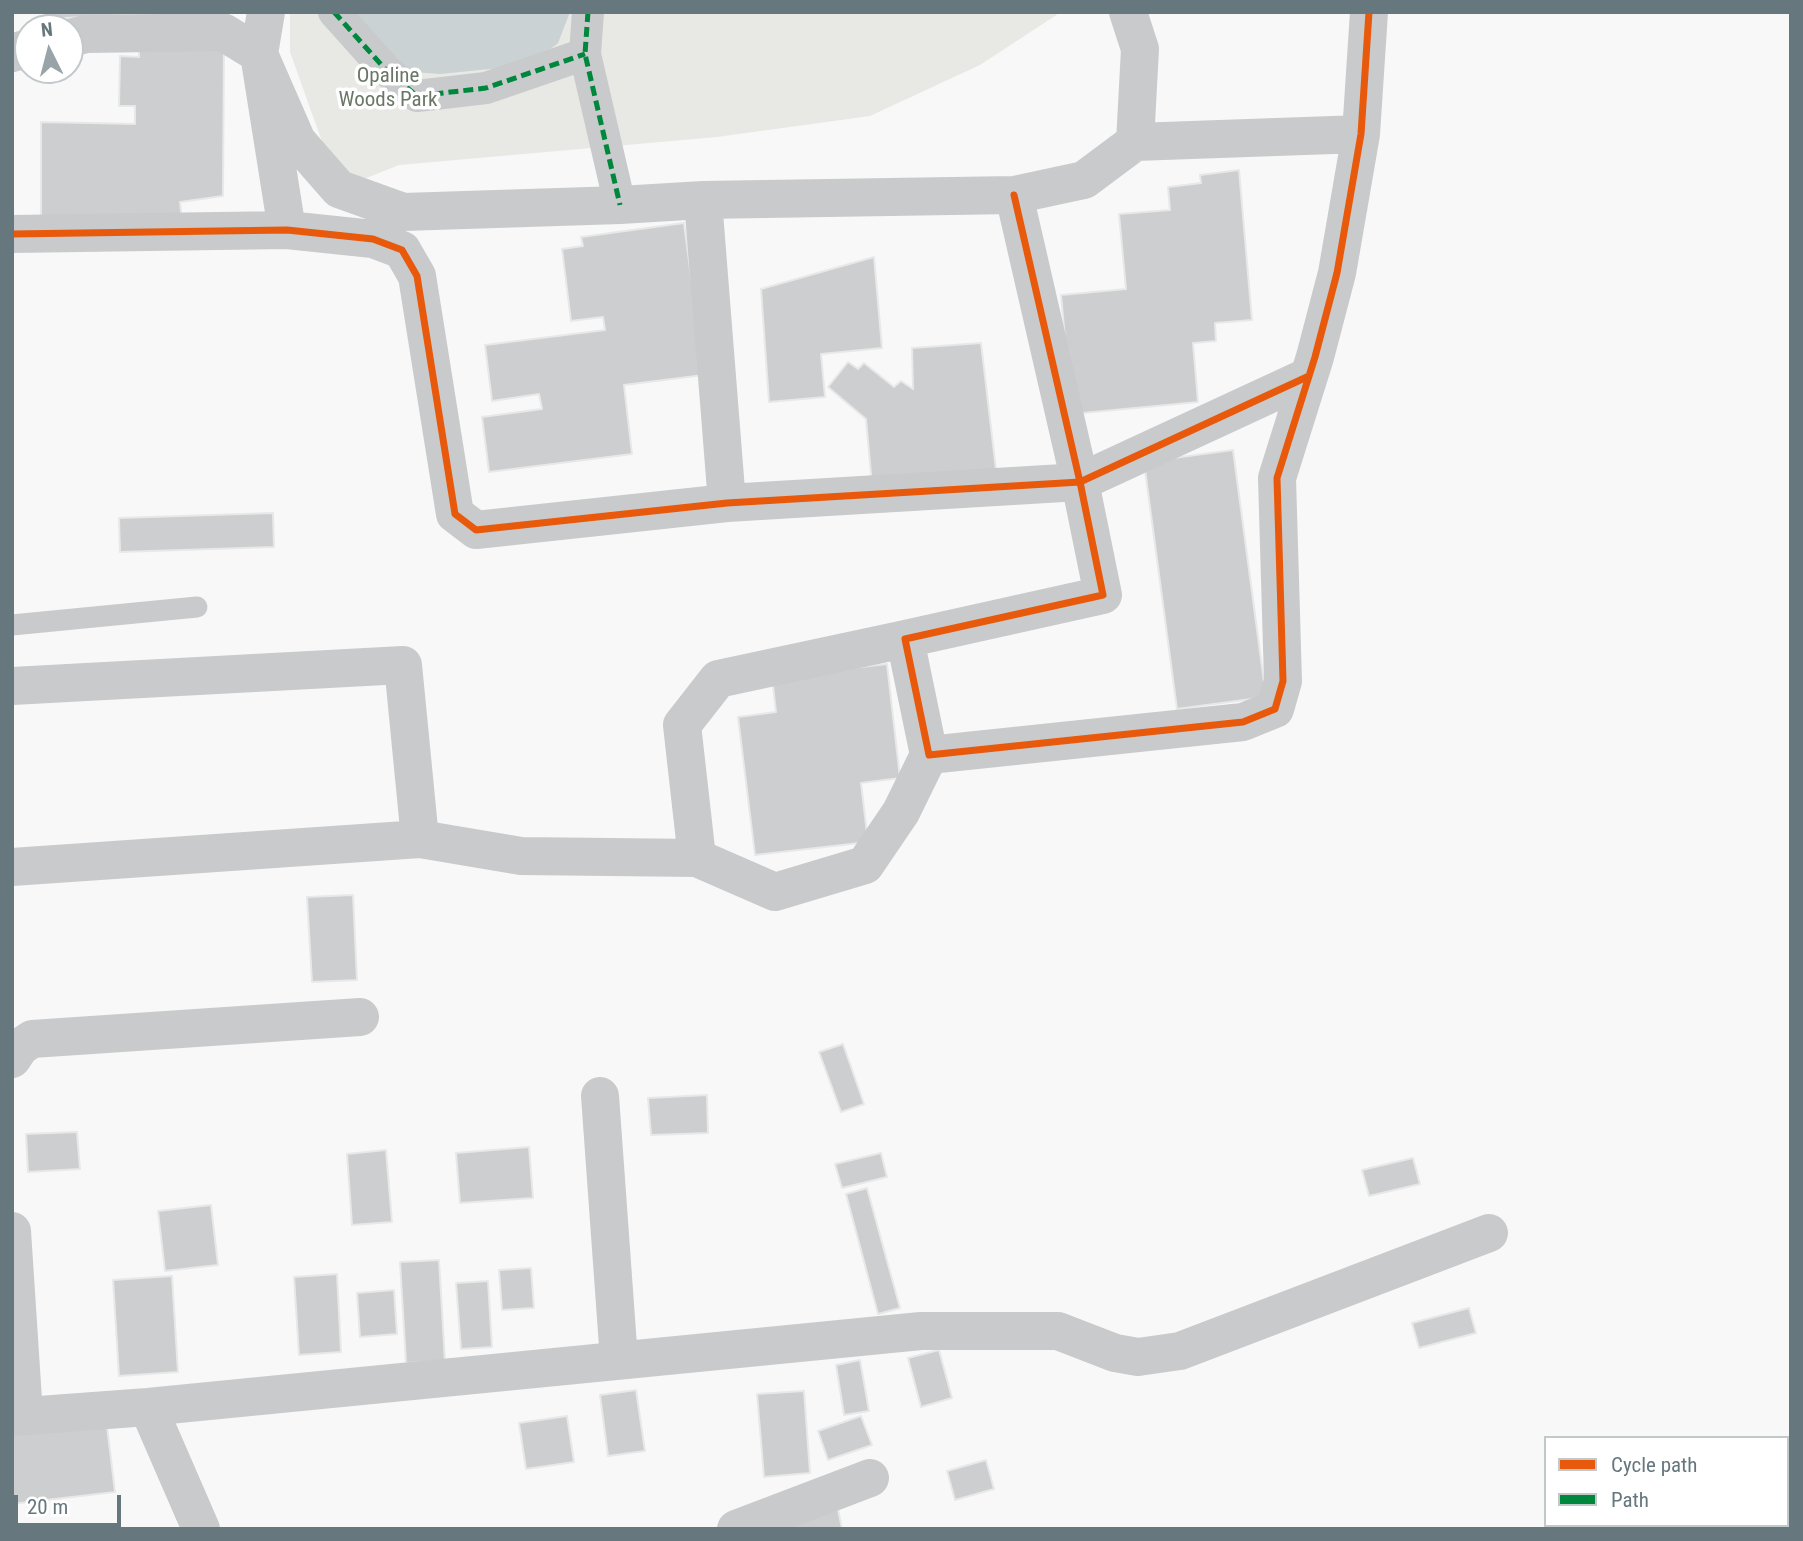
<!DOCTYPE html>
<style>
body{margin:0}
#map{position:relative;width:1803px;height:1541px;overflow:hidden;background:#f8f8f8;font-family:"Roboto Condensed",sans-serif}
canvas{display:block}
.frame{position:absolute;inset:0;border:14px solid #66777e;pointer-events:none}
.legend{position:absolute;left:1544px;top:1436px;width:245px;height:91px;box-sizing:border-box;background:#fff;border:2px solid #c2c9cb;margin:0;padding:9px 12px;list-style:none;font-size:21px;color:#66777e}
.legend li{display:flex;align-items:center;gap:14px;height:35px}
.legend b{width:35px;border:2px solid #c2c9cb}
.north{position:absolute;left:14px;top:14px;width:70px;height:70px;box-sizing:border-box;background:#fff;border:2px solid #c2c9cb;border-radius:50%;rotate:354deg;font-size:19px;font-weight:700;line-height:28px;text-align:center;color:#66777e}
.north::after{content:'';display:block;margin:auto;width:24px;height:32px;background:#99a4a9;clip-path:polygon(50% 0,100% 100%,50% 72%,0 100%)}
.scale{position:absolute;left:14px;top:1495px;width:107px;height:32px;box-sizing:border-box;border:4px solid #66777e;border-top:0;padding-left:9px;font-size:21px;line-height:24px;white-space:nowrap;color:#66777e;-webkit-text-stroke:5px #fff;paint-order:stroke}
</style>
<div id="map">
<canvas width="1803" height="1541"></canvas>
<div class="frame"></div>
<ul class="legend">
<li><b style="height:9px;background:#e8590c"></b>Cycle path</li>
<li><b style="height:9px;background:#00873e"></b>Path</li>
</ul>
<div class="north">N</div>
<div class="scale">20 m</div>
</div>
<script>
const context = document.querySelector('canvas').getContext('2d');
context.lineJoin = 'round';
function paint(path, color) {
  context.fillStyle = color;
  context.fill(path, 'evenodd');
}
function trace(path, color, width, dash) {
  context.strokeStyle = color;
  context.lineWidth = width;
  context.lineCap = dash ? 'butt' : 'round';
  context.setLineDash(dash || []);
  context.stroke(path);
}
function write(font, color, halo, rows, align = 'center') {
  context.font = font + ' "Roboto Condensed",sans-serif';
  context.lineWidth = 7;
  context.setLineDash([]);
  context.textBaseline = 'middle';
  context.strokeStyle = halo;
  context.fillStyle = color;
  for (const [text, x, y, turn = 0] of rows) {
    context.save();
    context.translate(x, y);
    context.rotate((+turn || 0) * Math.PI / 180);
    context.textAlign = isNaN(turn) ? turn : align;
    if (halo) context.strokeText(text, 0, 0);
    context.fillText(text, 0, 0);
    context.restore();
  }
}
const green = new Path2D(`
 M290,12H1061L980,65L870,116L717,137L399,165L339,189L290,52Z`);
const water = new Path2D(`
 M348,12H570L558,43L530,65L440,74L386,70Z`);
const building = new Path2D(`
 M44,12H149V14L44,19Z
 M224,41L223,196L180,202L182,220L41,219V122L135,124V106H119L120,56L139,57V47Z
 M1239,170L1252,320L1215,323L1216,341L1193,343L1198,402L1072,414L1061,295L1126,289L1119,214L1170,210L1168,187L1201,183L1200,175Z
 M684,223L704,375L624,385L632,454L489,472L482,417L542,409L539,394L492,401L485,345L605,330L603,317L571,321L562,249L583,246L581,237Z
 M874,257L882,348L821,354L825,397L769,402L761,289Z
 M981,343L996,470L872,485L866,419L828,387L848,362L858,369L864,363L894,387L901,381L913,389L912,348Z
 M1233,450L1266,697L1177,709L1144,462Z
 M273,513L274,547L120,552L119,518Z
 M887,664L900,778L861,783L868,842L755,855L738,717L776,712L772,677Z
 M353,895L357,980L312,982L307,897Z
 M843,1044L864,1104L841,1112L819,1052Z
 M707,1095L708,1133L651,1135L648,1098Z
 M77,1132L80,1169L28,1172L26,1134Z
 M529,1147L533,1198L460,1203L456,1153Z
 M386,1150L392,1222L352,1225L347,1154Z
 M881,1153L887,1177L842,1188L835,1164Z
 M1413,1158L1420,1184L1369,1196L1362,1170Z
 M867,1188L900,1308L878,1314L846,1194Z
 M211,1205L218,1265L165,1271L158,1211Z
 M439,1260L445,1361L406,1363L400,1262Z
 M531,1268L534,1308L502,1310L499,1270Z
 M337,1274L341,1352L299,1355L294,1277Z
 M172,1276L178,1372L119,1376L113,1280Z
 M488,1281L492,1347L461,1349L456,1283Z
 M394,1290L397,1334L360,1337L357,1293Z
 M1469,1308L1476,1333L1419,1348L1412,1323Z
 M939,1350L952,1398L921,1407L908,1358Z
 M860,1360L869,1411L844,1415L836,1365Z
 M636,1390L645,1451L608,1456L600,1395Z
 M804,1391L810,1473L764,1477L757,1394Z
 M567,1416L574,1462L526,1469L519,1423Z
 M861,1416L872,1445L828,1460L818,1431Z
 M106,1418L115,1492L12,1504V1428Z
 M986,1460L994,1489L955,1500L947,1471Z
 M838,1509L842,1529H785Z`);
const service = new Path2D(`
 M12,625L197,607`);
const pedestrian = new Path2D(`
 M334,12L386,70L417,96L486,88L585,54
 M588,12L585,54L620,205`);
const minor = new Path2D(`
 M266,12L259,54L287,230
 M70,38L86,34L223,32L259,54L297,141L339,189L403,212L620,205L703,200L1014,195L1084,180L1135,142L1140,49L1128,12
 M12,53L28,48
 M1135,142L1361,134
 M1014,195L1080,482L1103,595L905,639L929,755L1243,722L1275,709L1283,681L1277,478L1315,357L1337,273L1361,134L1369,12
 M703,200L727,503
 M12,234L287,230L373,239L402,250L417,276L455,514L476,530L727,503L1080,482L1309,376
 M905,639L718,679L682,725L697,858L775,892L865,865L901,812L929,755
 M12,686L403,665L420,839
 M12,867L420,839L521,856L697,858
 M12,1059L20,1047L32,1039L360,1017
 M600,1096L619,1360
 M12,1231L24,1415
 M148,1407L201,1529
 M12,1417L148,1407L921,1331H1058L1115,1353L1138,1357L1180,1351L1489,1233
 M736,1529L870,1478`);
const quiet = new Path2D(`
 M334,12L386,70L417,96L486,88L585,54
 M588,12L585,54L620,205`);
const cycleway = new Path2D(`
 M1014,195L1080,482L1103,595L905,639L929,755L1243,722L1275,709L1283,681L1277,478L1315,357L1337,273L1361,134L1369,12
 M12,234L287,230L373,239L402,250L417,276L455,514L476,530L727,503L1080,482L1309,376`);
const parkNames = [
 ["Opaline",388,77],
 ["Woods Park",388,101]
];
paint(green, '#e8e9e5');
paint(water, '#cad2d4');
paint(building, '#cccecf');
trace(building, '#e8e8e8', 2);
trace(service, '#c9cacb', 21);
trace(pedestrian, '#c9cacb', 32);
trace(minor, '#c9cacb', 38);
trace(quiet, '#00873e', 5, [10, 5]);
trace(cycleway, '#e8590c', 7);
write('21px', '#6b7766', '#fff', parkNames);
</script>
